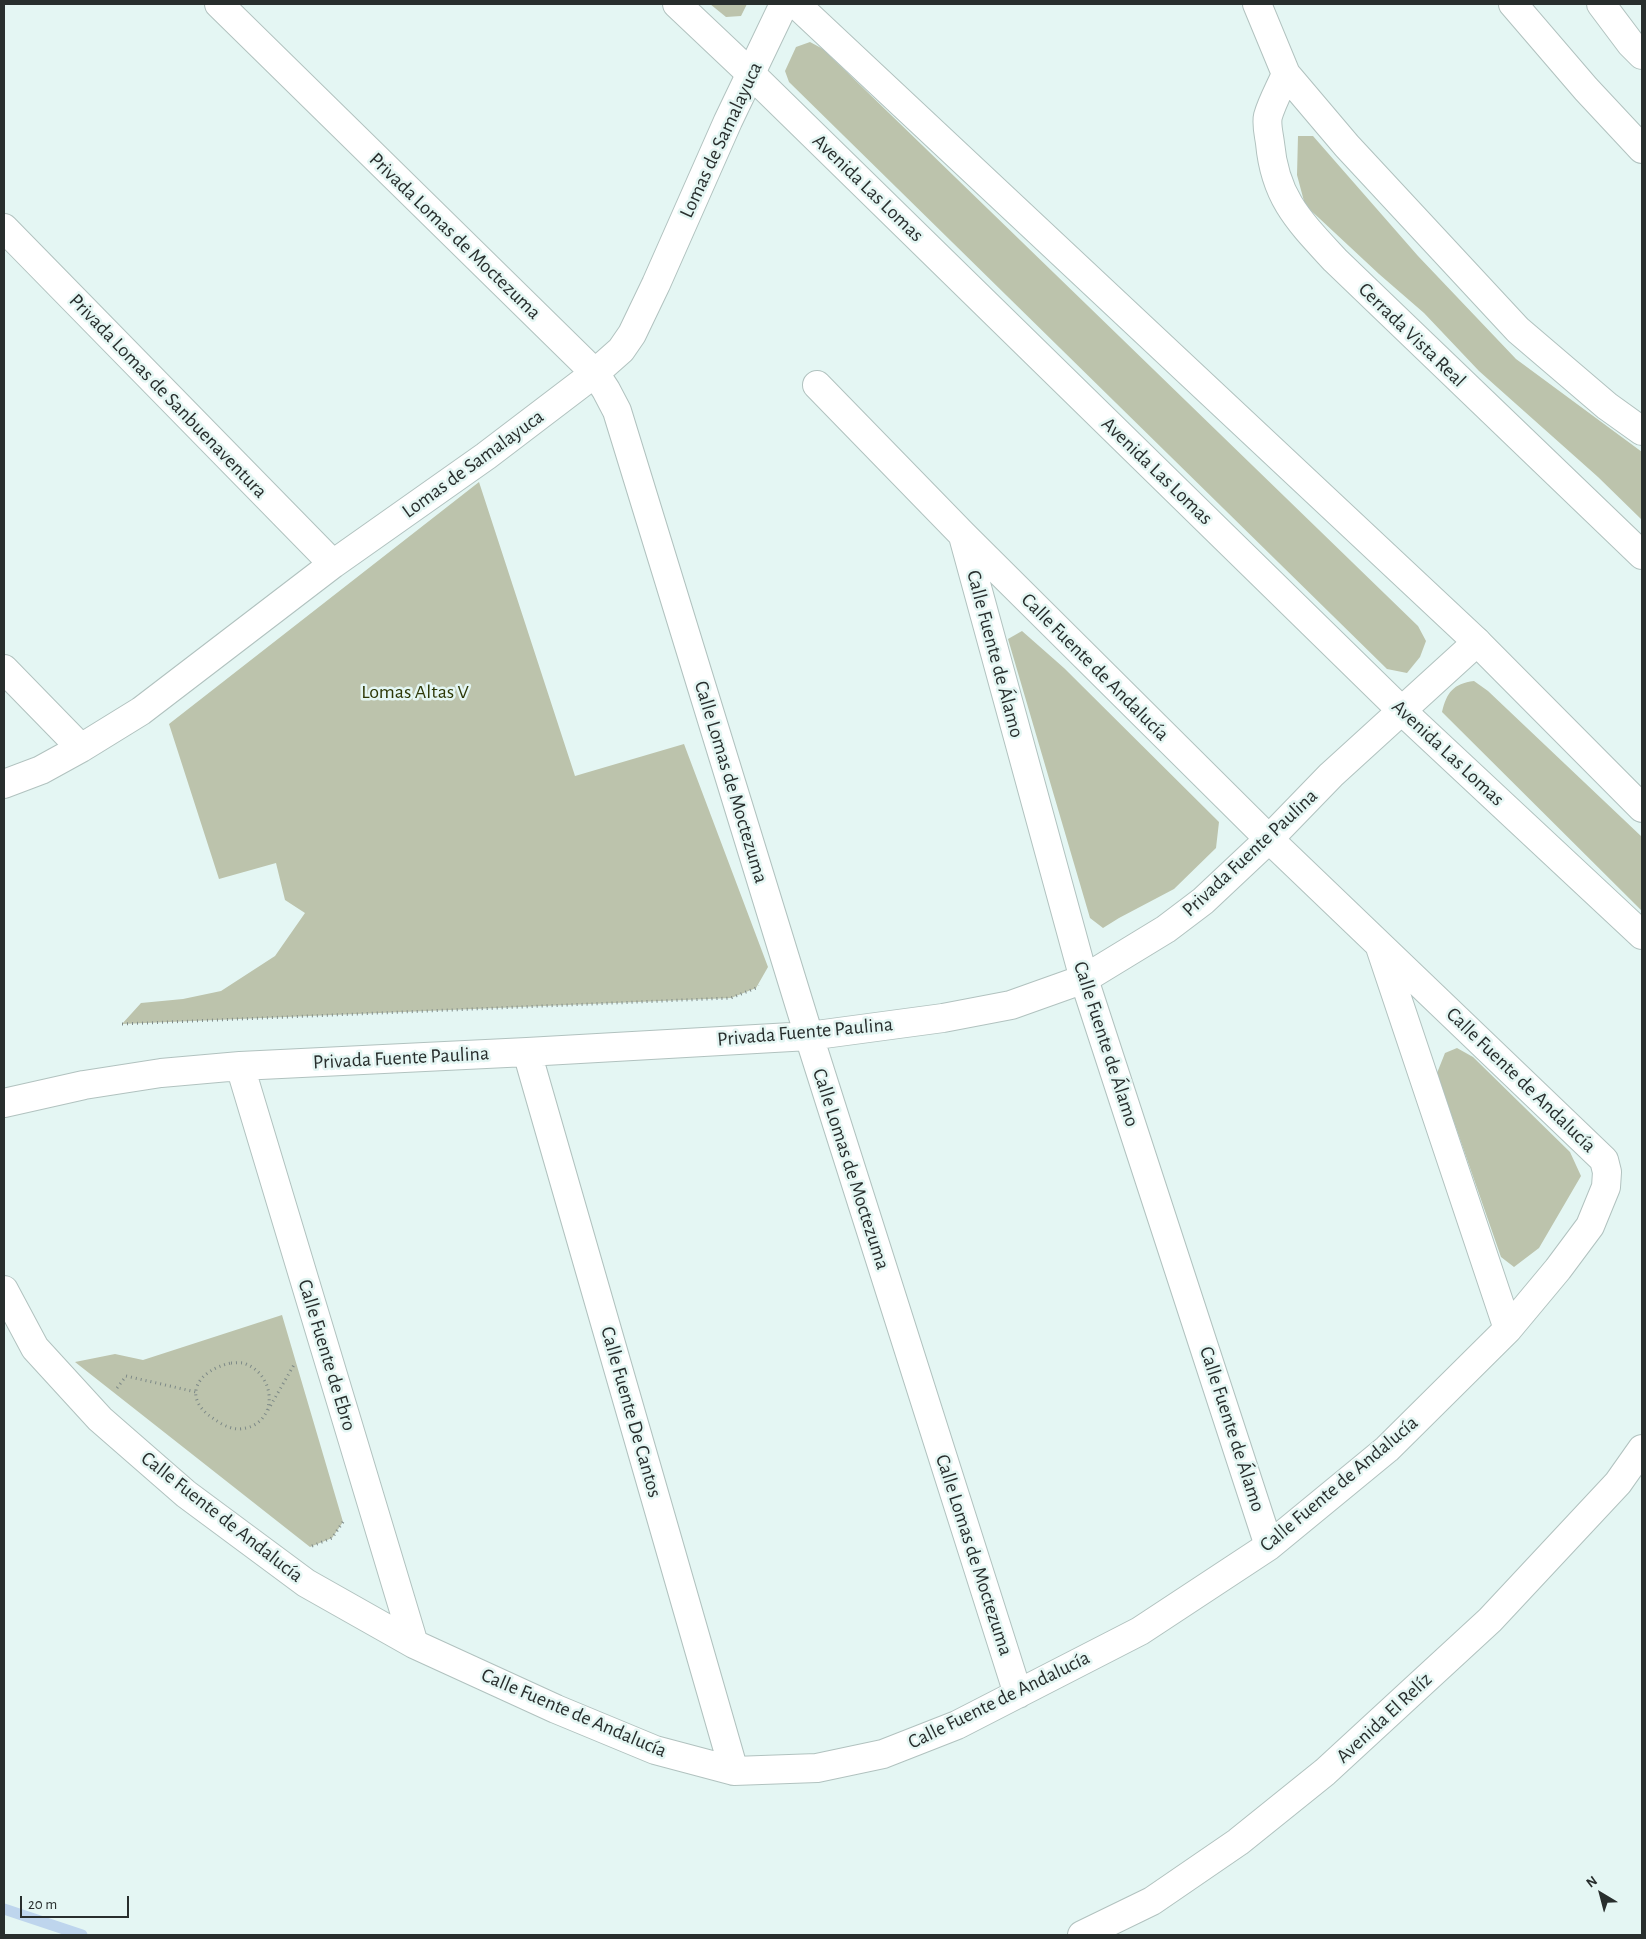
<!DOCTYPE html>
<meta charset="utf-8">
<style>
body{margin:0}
#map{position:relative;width:1646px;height:1939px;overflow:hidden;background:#e4f6f3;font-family:"Alegreya Sans",sans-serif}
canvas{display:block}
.frame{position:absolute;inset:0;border:5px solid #282e2d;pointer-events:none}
.north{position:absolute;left:1576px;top:1869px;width:50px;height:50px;-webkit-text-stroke:4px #e4f6f3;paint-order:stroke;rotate:323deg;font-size:14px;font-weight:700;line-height:20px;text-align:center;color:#282e2d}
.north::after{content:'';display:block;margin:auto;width:18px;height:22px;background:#282e2d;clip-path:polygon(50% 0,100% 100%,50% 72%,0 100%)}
.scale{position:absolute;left:20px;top:1896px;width:109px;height:22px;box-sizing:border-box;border:2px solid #282e2d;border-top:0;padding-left:6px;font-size:15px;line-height:18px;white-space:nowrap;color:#282e2d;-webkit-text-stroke:4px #e4f6f3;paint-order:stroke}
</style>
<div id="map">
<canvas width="1646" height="1939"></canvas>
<div class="frame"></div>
<div class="north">N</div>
<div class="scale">20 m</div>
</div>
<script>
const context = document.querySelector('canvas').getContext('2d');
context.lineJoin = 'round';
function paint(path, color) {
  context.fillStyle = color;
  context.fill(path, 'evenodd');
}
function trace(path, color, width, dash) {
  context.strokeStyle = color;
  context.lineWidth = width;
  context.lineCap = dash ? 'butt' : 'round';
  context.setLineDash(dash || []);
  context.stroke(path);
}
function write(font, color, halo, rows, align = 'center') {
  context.font = font + ' "Alegreya Sans",sans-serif';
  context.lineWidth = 5;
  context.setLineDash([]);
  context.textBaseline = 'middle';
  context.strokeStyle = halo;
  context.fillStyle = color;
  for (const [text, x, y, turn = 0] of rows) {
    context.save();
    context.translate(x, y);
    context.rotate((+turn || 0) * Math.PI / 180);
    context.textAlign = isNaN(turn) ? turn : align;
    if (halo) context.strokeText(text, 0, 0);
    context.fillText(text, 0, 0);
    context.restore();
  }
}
const green = new Path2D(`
 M710,4H747L741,16L726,17Z
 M810,42L823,49L1418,626L1426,641L1420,657L1407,673L1387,669L789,82L785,71L796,47Z
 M1298,136H1313L1418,256L1516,359L1642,452V520L1598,477L1479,371L1424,313L1379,274L1305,205L1297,175Z
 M479,482L575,776L684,744L768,967L756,988L731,998L122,1024L141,1003L183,999L221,991L275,956L305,913L285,900L276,863L219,879L169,724Z
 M1022,631L1064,668L1219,822L1216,848L1174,889L1119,918L1103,928L1090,918L1008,639Z
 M1474,681L1488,691L1642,837V911L1442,712C1447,692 1453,684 1474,681Z
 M1457,1048L1473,1057L1570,1152L1581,1176L1539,1248L1514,1267L1501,1257L1437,1073L1445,1053Z
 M282,1315L343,1522L332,1538L310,1547L75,1362L115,1354L143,1360Z`);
const stream = new Path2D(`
 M4,1909L82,1935`);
const path = new Path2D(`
 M122,1024L731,998L756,988L758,985
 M231,1363C236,1363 242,1362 246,1364C278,1377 278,1427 239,1429C230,1429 221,1424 214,1419C180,1397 198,1370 231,1363Z
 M117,1388L126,1376L196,1392
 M268,1410L295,1363
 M312,1546L332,1538L343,1522`);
const minor = new Path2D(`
 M219,4L595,373L606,390L617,411L809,1036L1018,1694
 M1257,4L1286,74L1347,146L1518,330L1607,406L1642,431
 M1286,74C1280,88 1272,102 1268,116C1266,124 1269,135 1270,143C1275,198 1299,221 1335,260L1642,555
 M4,228L333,564
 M963,536L1084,979L1269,1546
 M4,669L81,748
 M4,784L41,770L81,748L141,711L333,564L486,456L595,373L621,350L632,334L656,284L728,121L784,4
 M1380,947L1508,1329
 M527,1052L734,1771
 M240,1066L414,1644
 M4,1103L84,1085L161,1073L240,1066L527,1052L809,1036L943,1018L1011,1005L1084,979L1166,929L1203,901L1269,839L1331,775L1477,642
 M4,1290L35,1348L100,1419L186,1494L306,1583L414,1644L556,1709L655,1750L734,1771L817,1768L883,1754L957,1725L1140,1631L1269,1546L1387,1449L1508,1329L1558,1269L1590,1226L1606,1187L1607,1172L1604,1160L1269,839L963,535L817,385
 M1082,1935L1152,1901L1238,1842L1325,1772L1490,1620L1618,1483L1642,1449`);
const secondary = new Path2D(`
 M677,4L751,74L1401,710L1642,935
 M796,4L1477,642L1642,808
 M1513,4L1586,89L1642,149`);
const trunk = new Path2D(`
 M1601,4L1631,44L1642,55`);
const streetNames = [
 ["Lomas de Samalayuca",721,140,-65],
 ["Avenida Las Lomas",868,188,44],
 ["Privada Lomas de Moctezuma",455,236,44],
 ["Cerrada Vista Real",1412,335,44],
 ["Privada Lomas de Sanbuenaventura",168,396,46],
 ["Lomas de Samalayuca",473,464,-36],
 ["Avenida Las Lomas",1157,471,44],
 ["Calle Fuente de Álamo",995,654,75],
 ["Calle Fuente de Andalucía",1095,667,45],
 ["Avenida Las Lomas",1448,753,43],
 ["Calle Lomas de Moctezuma",731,782,73],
 ["Privada Fuente Paulina",1250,853,-43],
 ["Privada Fuente Paulina",805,1032,-5],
 ["Calle Fuente de Álamo",1106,1044,72],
 ["Privada Fuente Paulina",401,1058,-3],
 ["Calle Fuente de Andalucía",1521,1080,44],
 ["Calle Lomas de Moctezuma",851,1169,72],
 ["Calle Fuente de Ebro",327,1355,73],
 ["Calle Fuente De Cantos",631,1412,74],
 ["Calle Fuente de Álamo",1232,1429,72],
 ["Calle Fuente de Andalucía",1339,1484,-40],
 ["Calle Fuente de Andalucía",222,1517,38],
 ["Calle Lomas de Moctezuma",974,1555,72],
 ["Calle Fuente de Andalucía",999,1700,-26],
 ["Calle Fuente de Andalucía",574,1713,23],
 ["Avenida El Relíz",1384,1718,-43]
];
const parkNames = [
 ["Lomas Altas V",415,692]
];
paint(green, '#bcc3ac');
trace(stream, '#bed5ed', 11);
trace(minor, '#b1c2bf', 30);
trace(secondary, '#b1c2bf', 30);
trace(trunk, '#b1c2bf', 30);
trace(path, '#7d8987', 3, [1, 4]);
trace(minor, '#fff', 28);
trace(secondary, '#fff', 28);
trace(trunk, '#fff', 28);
write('20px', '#282e2d', '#e4f6f3', streetNames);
write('20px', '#2d3806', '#e4f6f3', parkNames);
</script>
